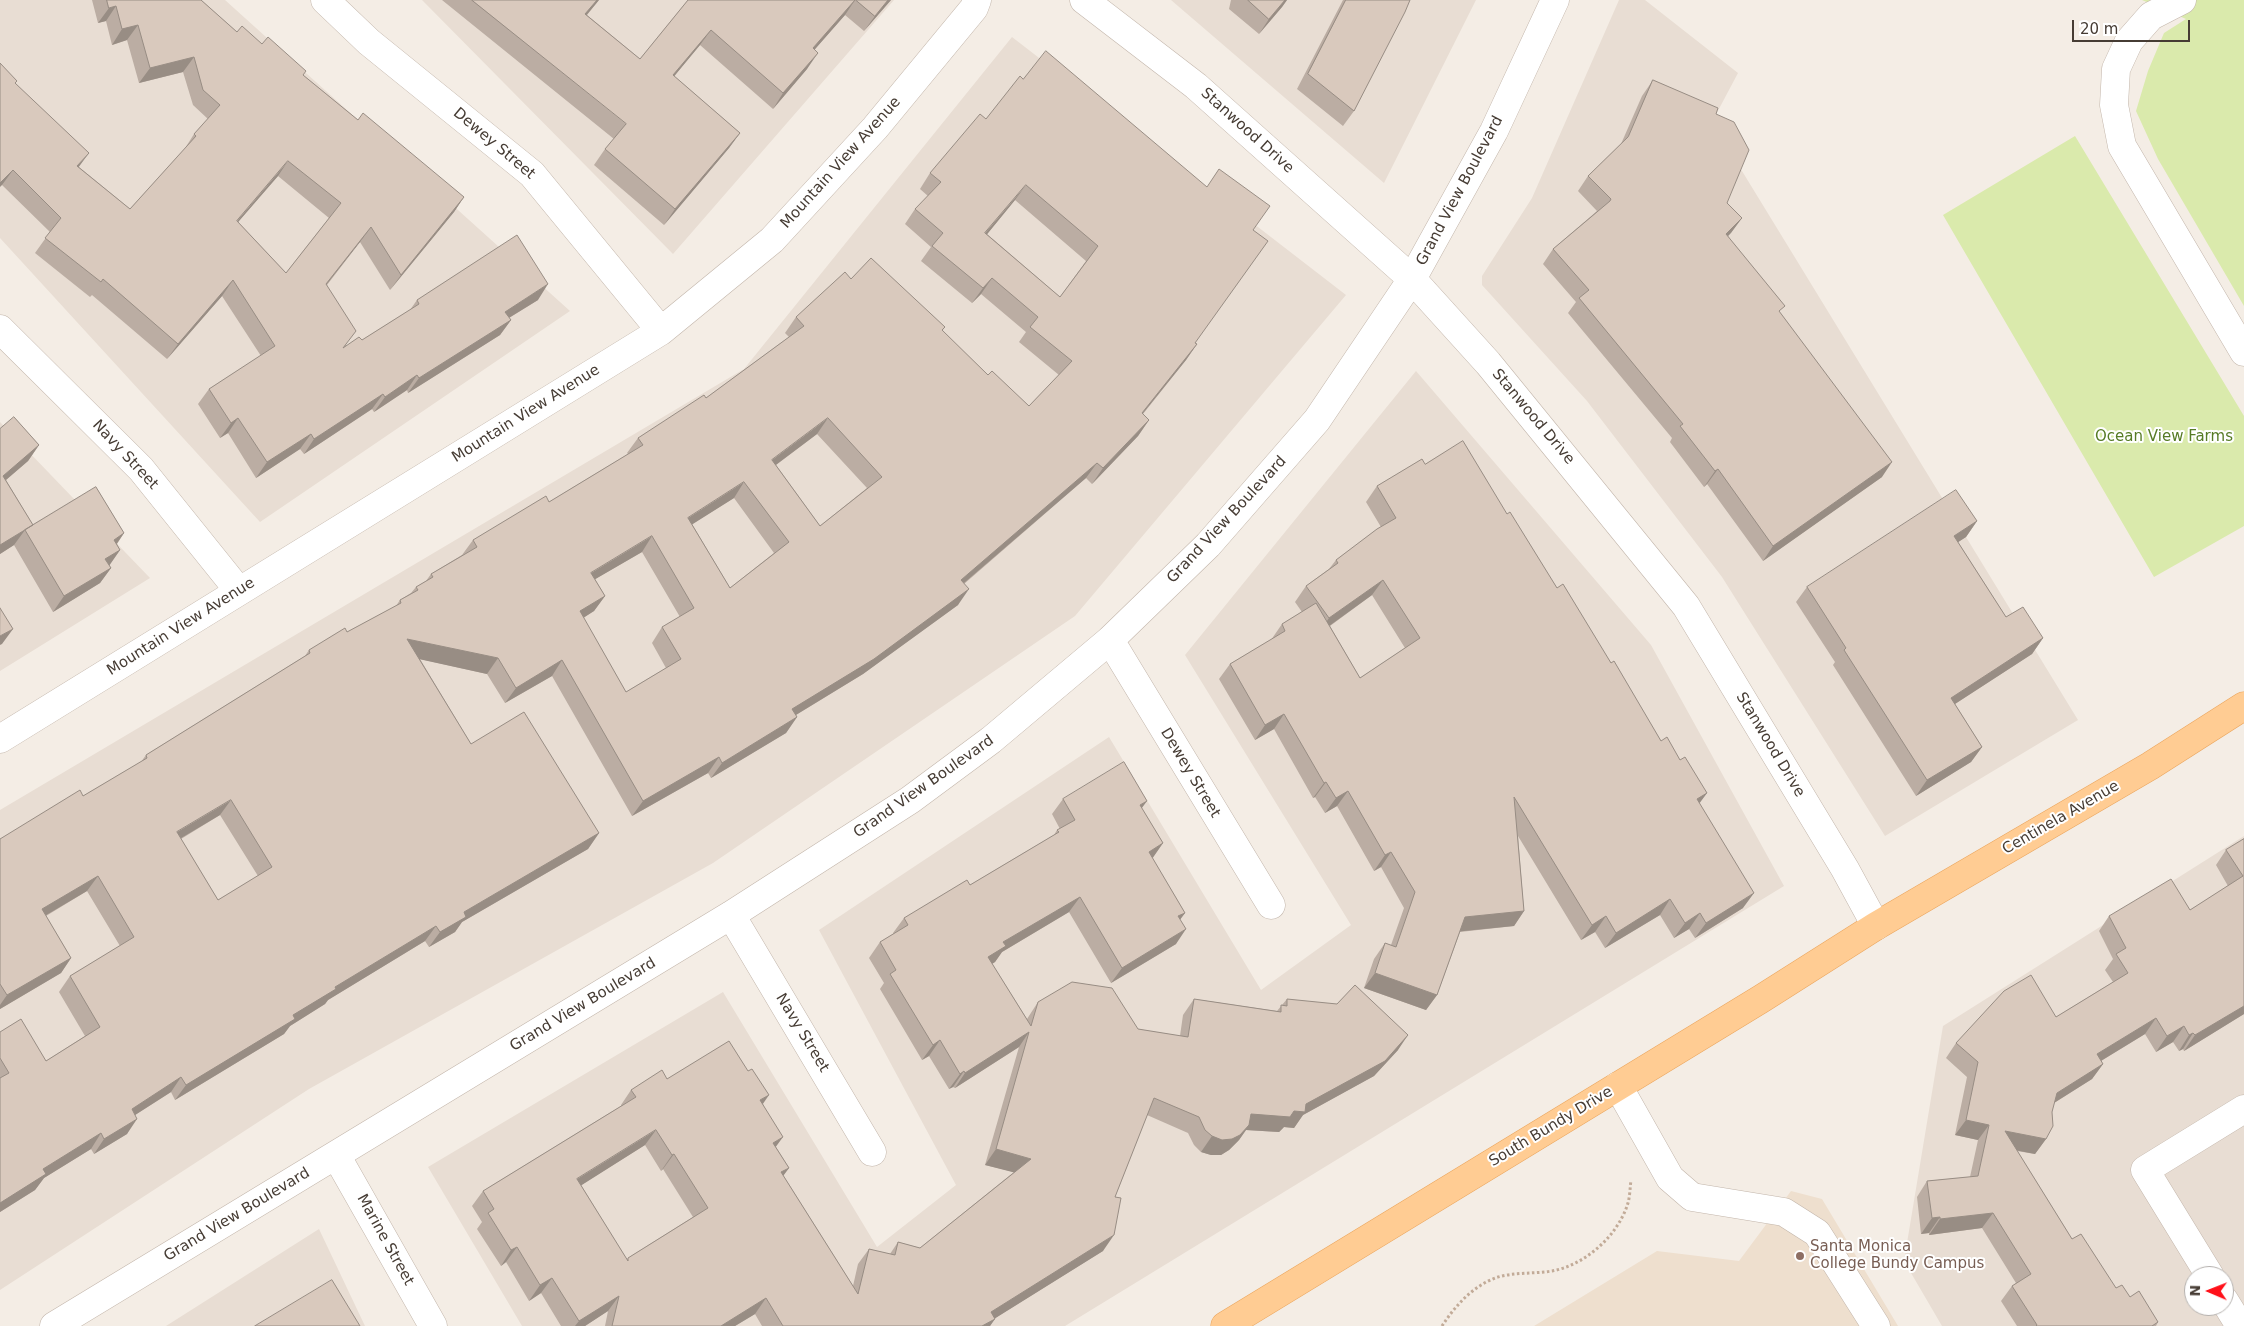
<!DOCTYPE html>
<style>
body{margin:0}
#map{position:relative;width:2244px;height:1326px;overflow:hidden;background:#f4ede5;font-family:"DejaVu Sans",sans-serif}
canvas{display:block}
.north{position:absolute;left:2184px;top:1266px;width:50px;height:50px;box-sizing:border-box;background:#fff;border:1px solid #b5b1ae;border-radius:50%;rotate:271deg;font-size:14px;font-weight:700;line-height:20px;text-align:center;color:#463c34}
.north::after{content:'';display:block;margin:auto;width:18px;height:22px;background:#ff111a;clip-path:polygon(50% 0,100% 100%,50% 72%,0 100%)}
.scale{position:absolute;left:2072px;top:20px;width:118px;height:22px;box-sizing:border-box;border:2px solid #463c34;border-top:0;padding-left:6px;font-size:15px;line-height:18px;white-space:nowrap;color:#463c34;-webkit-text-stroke:4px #fff;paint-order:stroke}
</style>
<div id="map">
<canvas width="2244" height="1326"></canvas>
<div class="north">N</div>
<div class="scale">20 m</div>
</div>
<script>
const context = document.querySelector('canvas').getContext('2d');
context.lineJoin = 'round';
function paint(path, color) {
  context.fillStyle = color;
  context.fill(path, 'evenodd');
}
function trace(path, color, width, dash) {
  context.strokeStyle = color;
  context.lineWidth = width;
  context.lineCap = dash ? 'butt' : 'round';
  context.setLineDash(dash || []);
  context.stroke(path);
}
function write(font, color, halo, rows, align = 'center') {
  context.font = font + ' "DejaVu Sans",sans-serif';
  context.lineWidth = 4;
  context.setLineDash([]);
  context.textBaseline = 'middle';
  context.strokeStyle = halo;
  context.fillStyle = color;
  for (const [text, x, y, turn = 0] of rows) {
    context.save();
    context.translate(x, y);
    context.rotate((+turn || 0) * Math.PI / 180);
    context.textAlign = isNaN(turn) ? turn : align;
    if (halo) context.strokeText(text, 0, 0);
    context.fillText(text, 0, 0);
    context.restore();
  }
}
const residential = new Path2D(`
 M0,0H225L570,311L260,522L0,238Z
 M422,0H894L673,254Z
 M1171,0H1476L1384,183Z
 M1619,0H1645L1738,73L1712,122L2078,720L1885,836L1722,577L1587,401L1482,285V276L1532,198Z
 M1012,37L1346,295L1075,616L713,863L309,1089L0,1290V810L744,369Z
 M1416,371L1651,645L1784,886L1065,1326H522L428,1167L723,992L877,1247L956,1185L819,930L1109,737L1261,990L1351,925L1185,655Z
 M0,422L150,578L0,671Z
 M2244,836V1326H1942L1904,1261L1943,1026ZM2194,1276H2224V1306H2194Z
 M319,1229L365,1326H166Z`);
const education = new Path2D(`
 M1791,1191L1822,1199L1898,1326H1534L1657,1251L1739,1261Z`);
const green = new Path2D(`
 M2142,0H2244V306L2158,159L2136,111L2148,71L2164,33L2186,19Z
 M2075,136L2244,416V526L2154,577L1943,215Z`);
const path = new Path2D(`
 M1442,1326C1455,1306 1472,1287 1495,1278C1512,1272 1533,1274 1552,1271C1585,1265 1618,1236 1628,1203C1630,1196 1630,1187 1631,1180`);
const minor = new Path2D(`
 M325,0L369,42L532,174L661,331
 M1084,0L1196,86L1412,279L1488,363L1686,606L1845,869L1876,926
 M2182,0L2151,16L2129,41L2116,69L2114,105L2122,146L2244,352
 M0,329L141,469L239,591
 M1110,640L1271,905
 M0,739L661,331L772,240L875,128L974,8L977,0
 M731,915L872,1152
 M1618,1086L1670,1178L1692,1197L1784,1212L1817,1233L1876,1326
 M336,1155L433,1326
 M2210,1276L2145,1170L2244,1109
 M2224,1300L2240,1326
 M54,1326L731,915L910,800L991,740L1110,640L1208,545L1317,420L1412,279L1494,131L1555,0`);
const major = new Path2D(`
 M1225,1326L1761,999L1876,926L2150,766L2244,706`);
const wall = new Path2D(`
 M92,0H201L237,32L262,44L303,75L358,120L464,197L454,212L390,290L360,242L327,285L346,346L362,340L410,310L417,300H538L509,318L511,320L500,335L408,393L407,390L374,412L372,409L304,454L300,449L256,478L228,433L220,438L198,404L209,389L261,356L222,296L167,359L92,295L90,297L35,253L50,232L2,185L16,84L79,167L130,209L184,150L194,134L208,119L193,105L183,72L139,83L127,40L112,45L106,21L98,23ZM278,176L329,218L286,273L238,222Z
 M442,0H599L587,15L640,59L688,0H891L864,31L845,15L814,50L807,69L773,109L700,45L674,76L740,133L729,148L664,225L594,165L605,149L614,139Z
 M1231,0H1287L1282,7L1259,34L1229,9Z
 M1343,0H1410L1354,111L1343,126L1297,89Z
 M1023,79L1253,230L1195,343L1197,344L1186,360L1143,414L1149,420L1138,436L1092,484L1086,478L964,584L958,605L863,674L796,715L797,717L786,733L711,778L708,773L632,816L552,676L505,703L487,674L420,659L471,744L599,833L588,849L462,922L455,932L429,947L425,941L328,1000L325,1004L290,1026L284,1034L175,1100L171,1092L135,1115L127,1134L94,1154L91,1149L44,1178L35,1190L0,1212V1032L46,1061L85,1036L59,992L70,976L120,946L87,891L46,916L71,958L61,973L0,1009V839L83,796L141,762L146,755L305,656L309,650L347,632L396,606L400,600L411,593L416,587L426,581L431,574L462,555L473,540L549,502L628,454L627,453L638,438L706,398L789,337L785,333L796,317L851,279L945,327L942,331L988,375L1029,406L1059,375L1019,342L1026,332L981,294L972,303L921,261L931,247L905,224L915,209L928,196L920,189L930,173L986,119ZM1015,200L1086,261L1060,297L987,234ZM817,434L867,488L820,526L776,465ZM734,498L774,553L730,588L692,524ZM642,552L680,617L662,627L652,643L666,668L626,692L583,618L594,611L605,596L595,579ZM220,815L258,876L218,900L181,839Z
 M1653,80L1716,114L1727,203L1742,218L1728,236L1780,313L1882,477L1763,561L1707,484L1704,487L1670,442L1672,438L1568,313L1576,302L1543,264L1553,249L1597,211L1578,191L1588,176L1621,144L1642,96Z
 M14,417L39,445L28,461L6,480L33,525L96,487L124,533L117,544L120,550L109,565L111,568L100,583L53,612L14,545L0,554V429Z
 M1425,464L1507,514L1557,588L1611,663L1661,741L1680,760L1707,793L1699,803L1743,908L1695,938L1689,929L1674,938L1660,915L1605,948L1595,932L1581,940L1518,836L1524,911L1514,926L1460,932L1437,995L1426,1010L1364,988L1374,959L1385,943L1391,945L1404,908L1381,867L1374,871L1337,806L1325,813L1315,797L1313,798L1274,729L1255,740L1219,679L1230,664L1271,640L1282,624L1302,612L1295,602L1306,586L1329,569L1336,560L1381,527L1366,502L1377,486ZM1372,595L1405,648L1360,678L1330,626Z
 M1977,521L1966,537L1958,542L2006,617L2043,638L2032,654L1955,704L1982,747L1971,762L1916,796L1833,665L1835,662L1796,602L1807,587Z
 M1063,799L1142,809L1163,843L1152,858L1185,913L1180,919L1176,944L1111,983L1069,912L1002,952L995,962L992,964L1027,1019L1038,1002L1138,1029L1180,1036L1183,1015L1194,999L1277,1011L1287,999L1398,1050L1374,1076L1303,1115L1294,1128L1284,1127L1279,1132L1246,1130L1239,1140L1229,1150L1221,1155H1211L1201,1152L1194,1145L1188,1133L1147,1115L1115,1197L1103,1251L995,1318L990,1326H762L755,1314L735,1326H605L608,1311L585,1326H561L541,1293L529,1301L506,1262L501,1266L477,1229L482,1222L472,1206L483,1191L621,1106V1105L631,1090L667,1079L763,1104L776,1147L789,1168L783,1175L853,1286L858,1264L869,1249L890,1254L898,1242L920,1248L1014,1172L985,1165L1019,1047L955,1088L953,1087L949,1089L929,1056L922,1060L880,989L884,983L869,958L880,942L893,934V933L904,918L970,885L1054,835L1057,830L1060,829L1052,814ZM645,1145L661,1171L663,1169L693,1217L628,1258L627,1260L581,1185Z
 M2244,839V1014L2184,1051L2183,1049L2179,1051L2173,1042L2156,1052L2145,1034L2101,1061L2103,1064L2092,1079L2054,1103L2046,1139L2035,1154L2017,1151L2072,1239L2116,1288L2130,1297L2158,1322L2156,1326H2017L2001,1301L2012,1286L2016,1283L1982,1228L1929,1235V1233L1921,1234L1917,1197L1927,1181L1970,1177L1978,1140L1955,1135L1967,1077L1946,1058L1956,1043L2056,1017L2113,982L2105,970L2113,959L2099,931L2109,916L2190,910L2228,886L2216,865L2226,850Z`);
const shadedWall = new Path2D(`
 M597,0H599L574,30L585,14Z
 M855,0L845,15L802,64L813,48Z
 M888,0H891L864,31L875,16Z
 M1285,0H1287L1282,7L1259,34L1269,19Z
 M116,6L106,21L98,23L109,8Z
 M138,25L127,40L112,45L122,29Z
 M711,30L700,45L662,91L673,75Z
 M818,53L807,69L773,109L783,93Z
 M194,57L183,72L139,83L150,68Z
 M740,133L729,148L664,225L675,209Z
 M89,153L78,168L77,166Z
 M288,161L278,176L226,236L237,221Z
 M13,170L2,185L0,187V183Z
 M1026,185L1015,200L975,249L985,233Z
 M464,197L454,212L390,290L401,275Z
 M1742,218L1731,233L1715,249L1726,234Z
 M371,227L360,242L315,299L326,284Z
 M992,278L981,294L972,303L983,288Z
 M233,280L222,296L167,359L178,344Z
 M548,284L538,300L494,327L505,312Z
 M511,320L500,335L408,393L419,378Z
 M1197,344L1186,360L1131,428L1142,413Z
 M417,375L407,390L374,412L385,397Z
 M383,394L372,409L304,454L314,439Z
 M238,418L228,433L220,438L231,423Z
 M828,418L817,434L761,476L772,460Z
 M1149,420L1138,436L1092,484L1103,468Z
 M311,434L300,449L256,478L267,462Z
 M39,445L28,461L0,485L3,476Z
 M1892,462L1882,477L1763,561L1773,546Z
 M1097,463L1086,478L950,595L961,580Z
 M1718,469L1707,484L1704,487L1715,471Z
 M744,482L734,498L677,534L688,518Z
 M1977,521L1966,537L1943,552L1954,536Z
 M25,530L14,545L0,554V545Z
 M124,533L113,549L114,540Z
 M652,536L642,552L580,588L591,573Z
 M120,550L109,566L105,559Z
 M111,568L100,583L53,612L64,596Z
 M1383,580L1372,595L1318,634L1329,618Z
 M969,589L958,605L863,674L781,724L792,709Z
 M605,596L594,611L569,627L580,611Z
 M13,629L2,644L0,645V636Z
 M2043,638L2032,654L1941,713L1951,698Z
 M407,639L498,658L487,674L396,654Z
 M562,660L552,676L505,703L516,688Z
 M1284,714L1274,729L1255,740L1265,725Z
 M797,717L786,733L711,778L722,763Z
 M1982,747L1971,762L1916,796L1927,780Z
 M719,757L708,773L632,816L643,801Z
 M1326,782L1315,797L1313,798L1324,783Z
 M1348,791L1337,806L1325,813L1336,798Z
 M1707,793L1696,808L1697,799Z
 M231,800L220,815L166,847L177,832Z
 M1147,801L1136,816L1140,805Z
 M599,833L588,849L462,922L455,932L429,947L440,932L464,912Z
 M1163,843L1152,859L1149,852Z
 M1391,852L1381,867L1374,871L1385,855Z
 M98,876L87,891L31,924L42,909Z
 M1754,893L1743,908L1695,938L1706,923Z
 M1080,897L1069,912L1002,952L995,962L977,973L988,957L1003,942Z
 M1670,899L1660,915L1605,948L1616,933Z
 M1524,911L1514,926L1454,932L1465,917Z
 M1185,913L1174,928L1178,916Z
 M1700,913L1689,929L1674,938L1685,923Z
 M1606,916L1595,932L1581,940L1592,925Z
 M436,926L425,941L328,1000L325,1004L290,1026L284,1034L175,1100L186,1085L335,987Z
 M1186,929L1176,944L1111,983L1122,968Z
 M71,958L61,973L0,1009V1005L7,995Z
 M1375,973L1437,995L1426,1010L1364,988Z
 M2244,1006V1014L2184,1051L2195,1035Z
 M2156,1018L2145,1034L2086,1070L2097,1054Z
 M2184,1026L2173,1042L2156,1052L2167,1036Z
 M1029,1032L1019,1047L955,1088L965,1073Z
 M2193,1033L2183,1049L2179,1051L2189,1035Z
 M1408,1035L1398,1050L1374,1076L1303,1115L1294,1128L1284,1127L1279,1132L1246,1130L1239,1140L1229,1150L1221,1155H1211L1201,1152L1212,1136L1251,1114L1294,1111Z
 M940,1040L929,1056L922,1060L933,1045Z
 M2103,1064L2092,1079L2046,1108L2057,1093Z
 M964,1071L953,1087L949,1089L960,1074Z
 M181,1077L171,1092L121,1124L132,1109Z
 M769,1095L758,1111L760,1100Z
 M137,1119L127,1134L94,1154L104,1139Z
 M1966,1120L1989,1125L1978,1140L1955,1135Z
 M656,1130L645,1145L566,1195L577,1179Z
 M2005,1131L2046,1139L2035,1154L1994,1146Z
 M101,1133L91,1149L44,1178L35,1190L0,1212V1203L43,1169Z
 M783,1137L772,1152L773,1143Z
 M996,1149L1031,1159L1020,1174L985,1165Z
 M674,1154L663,1169L661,1171L672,1155Z
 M789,1168L778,1183L781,1172Z
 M1993,1213L1982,1228L1929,1235L1940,1219Z
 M1940,1217L1929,1233L1921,1234L1932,1218Z
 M1114,1235L1103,1251L986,1324L995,1319L990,1326H981L991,1312Z
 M517,1247L506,1262L501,1266L511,1250Z
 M552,1278L541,1293L529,1301L540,1285Z
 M619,1296L608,1311L585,1326H575L579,1321Z
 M766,1298L755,1314L735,1326H721Z`);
const building = new Path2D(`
 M107,0H201L237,32L242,26L262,44L268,37L306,71L303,75L358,120L363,113L464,197L401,275L371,227L326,284L356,331L343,348L359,337L362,340L419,304L417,300L517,235L548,284L505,312L511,320L419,378L417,375L385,397L383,394L314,439L311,434L267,462L238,418L231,423L209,389L275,346L233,280L178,344L103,279L101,282L45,238L61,218L13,170L0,183V63L17,81L15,83L89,153L77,166L130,209L196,136L194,134L220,105L203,90L194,57L150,68L138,25L122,29L116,6L109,8ZM288,161L341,203L286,273L237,221Z
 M472,0H597L585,14L640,59L688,0H855L813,48L818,53L783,93L711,30L673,75L740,133L675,209L605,149L626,124Z
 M856,0H888L875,16Z
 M1248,0H1285L1269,19Z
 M1346,0H1410L1405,12L1354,111L1308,74Z
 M1046,51L1207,187L1219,169L1270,206L1253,230L1268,241L1195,343L1197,344L1142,413L1149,420L1103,468L1097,463L961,580L969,589L874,659L792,709L797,717L722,763L719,757L643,801L562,660L516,688L498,658L407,639L471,744L524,712L599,833L464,912L466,917L440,932L436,926L335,987L336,989L293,1015L295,1019L186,1085L181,1077L132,1109L137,1119L104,1139L101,1133L43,1169L46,1174L0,1203V1078L9,1073L0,1058V1032L21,1019L46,1061L100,1027L70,976L134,937L98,876L42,909L71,958L7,995L0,984V839L80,790L83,796L147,758L146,755L310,653L309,650L345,628L347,632L401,603L400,600L418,590L416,587L433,577L431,574L477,547L473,540L546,496L549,502L643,445L638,438L704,395L706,398L804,326L796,317L845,272L851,279L871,258L945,327L942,330L988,375L992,371L1029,406L1072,361L1030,327L1038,317L992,278L983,288L932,246L943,233L915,209L941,182L930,173L980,114L986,119L1020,76L1023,79ZM1026,185L1098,246L1060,297L985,233ZM828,418L882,477L820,526L772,460ZM744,482L789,542L730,588L688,518ZM652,536L694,608L662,627L681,659L626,692L580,611L605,596L591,573ZM231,800L272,867L218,900L177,832Z
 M1653,80L1718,108L1716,114L1734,122L1749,150L1727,203L1742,218L1726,234L1785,306L1779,311L1892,462L1773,546L1718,469L1715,471L1680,426L1683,424L1579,298L1589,290L1553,249L1610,201L1611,199L1588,176L1628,137Z
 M14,417L39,445L3,476L33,525L0,545V429Z
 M1463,441L1507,514L1510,512L1557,588L1563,584L1611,663L1614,661L1661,741L1667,737L1680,760L1685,757L1707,793L1697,799L1754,893L1706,923L1700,913L1685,923L1670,899L1616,933L1606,916L1592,925L1514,797L1524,911L1465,917L1437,995L1375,973L1385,943L1396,947L1415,892L1391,852L1385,855L1348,791L1336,798L1326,782L1324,783L1284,714L1265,725L1230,664L1285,631L1282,624L1316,603L1360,678L1420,638L1383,580L1329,618L1306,586L1338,563L1336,560L1377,529L1396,518L1377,486L1422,459L1425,464Z
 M96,487L124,533L114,540L120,550L105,559L111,568L64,596L25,530Z
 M1956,490L1977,521L1954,536L2006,617L2023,607L2043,638L1951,698L1982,747L1927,780L1844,650L1846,648L1807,587Z
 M0,608L13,629L0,636Z
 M1124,762L1147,801L1140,805L1163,843L1149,852L1185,913L1178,916L1186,929L1122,968L1080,897L1003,942L1006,946L988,957L1031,1026L1038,1002L1072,982L1112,988L1138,1029L1188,1037L1194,999L1281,1012V1005L1287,1006V999L1337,1004L1355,985L1408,1035L1385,1061L1306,1104L1305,1112L1294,1111L1290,1117L1251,1114L1249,1125L1240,1135L1232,1139L1222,1140L1212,1136L1205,1130L1199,1117L1154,1098L1115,1197L1121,1198L1114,1235L991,1312L995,1319L982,1326H783L766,1298L721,1326H612L619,1296L579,1321L552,1278L540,1285L517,1247L511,1250L488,1213L494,1209L483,1191L636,1097L631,1090L662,1070L667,1079L729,1041L748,1071L752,1069L769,1095L760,1100L783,1137L773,1143L789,1168L781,1172L858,1294L869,1249L895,1255L898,1242L920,1248L1031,1159L996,1149L1029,1032L965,1073L964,1071L960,1074L940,1040L933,1045L890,974L896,970L880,942L908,925L904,918L967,880L970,885L1059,832L1057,830L1075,820L1063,799ZM656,1130L672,1155L674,1154L708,1208L628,1258V1261L577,1179Z
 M2244,839V1006L2195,1035L2193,1033L2189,1035L2184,1026L2167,1036L2156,1018L2097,1054L2103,1064L2057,1093L2052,1112L2053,1126L2046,1139L2005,1131L2072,1239L2081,1234L2116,1288L2122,1285L2130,1297L2139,1291L2158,1322L2152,1326H2036L2037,1325L2012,1286L2031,1274L1993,1213L1940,1219V1217L1932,1218L1927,1181L1978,1176L1989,1125L1966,1120L1978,1062L1956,1043L2004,991L2031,975L2056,1017L2128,973L2116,954L2126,948L2109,916L2171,879L2190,910L2243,876L2226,850Z
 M332,1280L360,1326H255Z`);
const markers = [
 [1800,1256,5,"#8d6e63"]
];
const streetNames = [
 ["Stanwood Drive",1247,131,42],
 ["Dewey Street",494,144,40],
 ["Mountain View Avenue",841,163,-48],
 ["Grand View Boulevard",1460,191,-62],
 ["Mountain View Avenue",526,414,-32],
 ["Stanwood Drive",1533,417,50],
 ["Navy Street",125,455,47],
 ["Grand View Boulevard",1227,520,-47],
 ["Mountain View Avenue",181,627,-32],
 ["Stanwood Drive",1770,745,59],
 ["Dewey Street",1190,773,59],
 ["Grand View Boulevard",924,787,-35],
 ["Centinela Avenue",2061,818,-30],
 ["Grand View Boulevard",583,1005,-31],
 ["Navy Street",802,1033,59],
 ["South Bundy Drive",1551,1127,-31],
 ["Grand View Boulevard",237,1215,-31],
 ["Marine Street",385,1240,61]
];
const parkNames = [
 ["Ocean View Farms",2164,437]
];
const educationNames = [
 ["Santa Monica",1810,1247],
 ["College Bundy Campus",1810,1264]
];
paint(residential, '#e8ddd3');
paint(education, '#eedfce');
paint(green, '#daeaac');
trace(minor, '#c2b5aa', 29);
trace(major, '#eaa55d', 29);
trace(path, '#c2ab98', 3, [2.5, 2.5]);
trace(minor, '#fff', 28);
trace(major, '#ffcc93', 28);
paint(wall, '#bbada3');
paint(shadedWall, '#988d84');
paint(building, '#d9c9bd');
trace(building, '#988d84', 1);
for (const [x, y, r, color] of markers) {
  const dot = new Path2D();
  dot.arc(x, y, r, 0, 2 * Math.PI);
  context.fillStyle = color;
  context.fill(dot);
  trace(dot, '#fff', 2);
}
write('15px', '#463c34', '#fff', streetNames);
write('15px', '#567b25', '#fff', parkNames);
write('15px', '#785e54', '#fff', educationNames, 'left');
</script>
